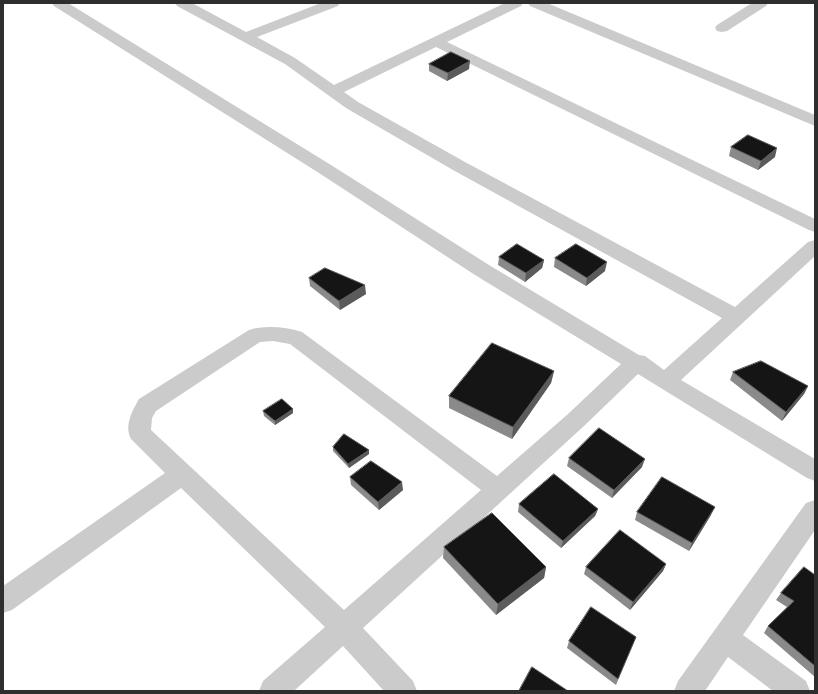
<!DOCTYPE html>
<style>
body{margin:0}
#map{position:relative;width:818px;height:694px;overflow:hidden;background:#fff;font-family:Roboto,sans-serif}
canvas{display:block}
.frame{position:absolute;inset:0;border:4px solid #2e2e2e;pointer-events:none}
</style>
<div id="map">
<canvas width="818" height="694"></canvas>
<div class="frame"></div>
</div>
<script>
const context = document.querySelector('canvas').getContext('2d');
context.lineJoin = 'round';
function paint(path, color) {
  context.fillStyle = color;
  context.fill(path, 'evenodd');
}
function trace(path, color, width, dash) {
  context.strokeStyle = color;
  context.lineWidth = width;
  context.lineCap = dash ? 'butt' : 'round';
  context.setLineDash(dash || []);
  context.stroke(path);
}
const street = new Path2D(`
 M52,3H68L331,165L489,265L639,355L645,356L664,370L722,318L453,170L346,108L285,64L177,6L175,3H192L246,32L321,3H340L338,6L257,37L295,58L334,85L505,3H523L521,6L447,42L815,219V232L809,230L436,47L344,92L358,102L465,162L735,307L808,242L815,240V256L681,380L815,459V481L807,478L638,374L584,426L363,628L413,681L417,691H384L343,646L294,691H259L263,681L325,627L181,488L12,610L3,613V586L165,473L131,439C124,426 132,411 139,399L249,330C266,325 285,327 302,332L497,476L568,414L621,364L475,275L319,173L54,6ZM273,341L290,344L481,490L344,610L151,430L152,418L156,411L260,342Z
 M528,3H547L815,115V126L530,6Z
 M752,3H768L766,6L727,31L722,32L717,31L715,28L717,25Z
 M815,500V530L743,635L806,681L810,691H773L728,657L705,691H674L678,681L806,503Z`);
const wall = new Path2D(`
 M429,64L469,69L447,81L429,71Z
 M731,147L775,157L758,170L729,156Z
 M499,257L544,260L542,268L525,282L498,265Z
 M555,258L605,271L586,286L554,267Z
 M309,278L366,294L340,310L310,286Z
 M554,371L551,383L512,439L449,408V396Z
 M733,372L808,386L804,394L782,421L730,380Z
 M263,411L293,413L275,425L264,416Z
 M333,447L369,454L349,468L333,451Z
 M569,458L642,467L612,498L567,466Z
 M350,477L403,490L379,510L351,485Z
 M519,504L598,509L595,516L561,548L518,512Z
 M637,512L711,515L689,551L635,520Z
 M444,547L546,567L544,578L496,615L443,558Z
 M666,564L663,571L630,610L584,574L586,567Z
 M815,575V677L764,633L768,626L787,607L776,600L781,593Z
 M636,637L616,685L567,648L569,641Z`);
const shadedWall = new Path2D(`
 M470,61L469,69L447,81L448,73Z
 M777,148L775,157L758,170L761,161Z
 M544,260L542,268L525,282L526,273Z
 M607,262L605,271L586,286L587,278Z
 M365,285L366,294L340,310L339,301Z
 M554,371L551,383L512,439L513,427Z
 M808,386L804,394L782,421L786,412Z
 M293,409V413L275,425V421Z
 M369,450V454L349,468L348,464Z
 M645,459L642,467L612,498L614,490Z
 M402,482L403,490L379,510L378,502Z
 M715,507L711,515L689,551L692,543Z
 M598,509L595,516L561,548L563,541Z
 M666,564L663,571L630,610L633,602Z
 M546,567L544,578L496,615L498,604Z`);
const building = new Path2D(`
 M451,52L470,61L448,73L429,64Z
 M748,135L777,148L761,161L731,147Z
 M517,244L544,260L526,273L499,257Z
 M576,244L607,262L587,278L555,258Z
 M325,268L365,285L339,301L309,278Z
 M492,343L554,371L513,427L449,396Z
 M761,361L808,386L786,412L733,372Z
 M282,399L293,409L275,421L263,411Z
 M599,428L645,459L614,490L569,458Z
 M344,434L369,450L348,464L333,447Z
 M371,461L402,482L378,502L350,477Z
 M554,474L598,509L563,541L519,504Z
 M662,477L715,507L692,543L637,512Z
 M492,513L546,567L498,604L444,547Z
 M620,530L666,564L633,602L586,567Z
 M804,567L815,575V666L768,626L794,601L781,593Z
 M591,607L636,637L618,679L569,641Z
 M532,667L568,691H519Z`);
paint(street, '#cbcbcb');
paint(wall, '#8a8a8a');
paint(shadedWall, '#5b5b5b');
paint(building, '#151515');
trace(building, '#5b5b5b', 1);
</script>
